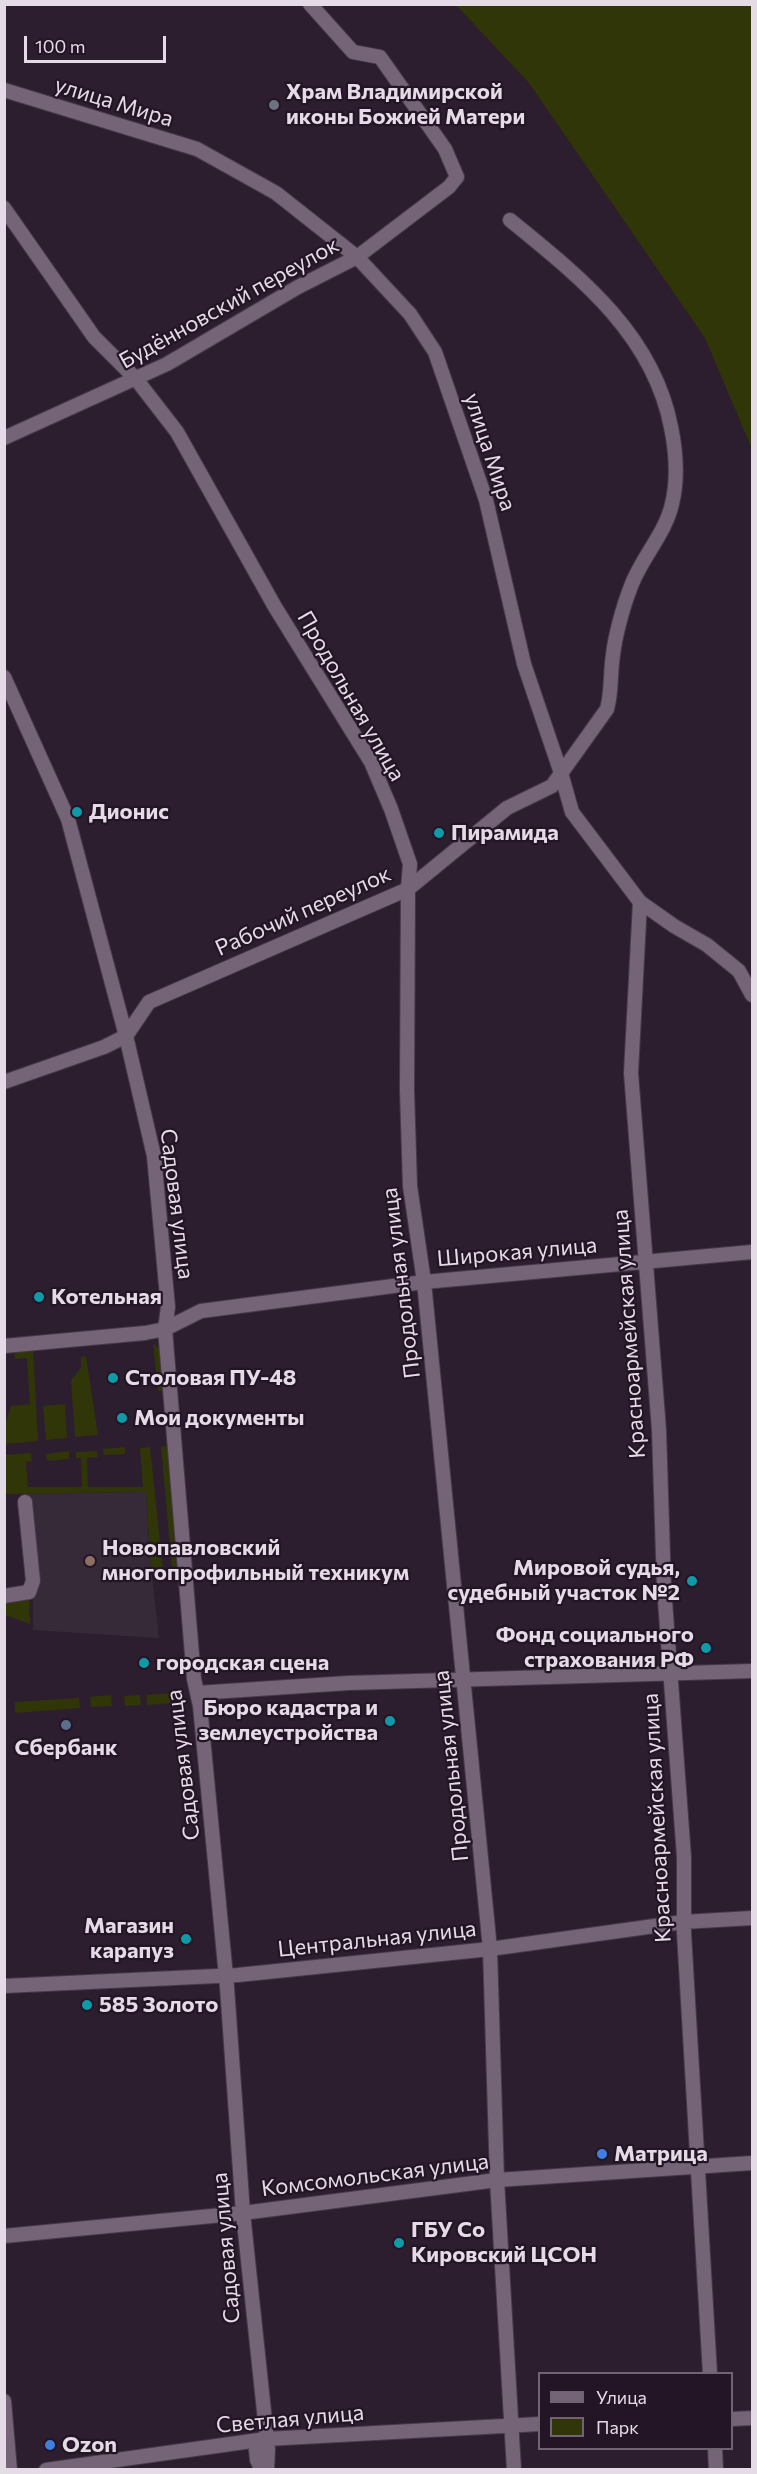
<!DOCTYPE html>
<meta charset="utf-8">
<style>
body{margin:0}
#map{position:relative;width:757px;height:2474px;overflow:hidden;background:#2c1e2f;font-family:Commissioner,sans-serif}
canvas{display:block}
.frame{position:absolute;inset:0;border:6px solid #e5dbe6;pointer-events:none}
.legend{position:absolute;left:538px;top:2372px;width:195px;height:78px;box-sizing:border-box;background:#231525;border:2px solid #716472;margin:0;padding:8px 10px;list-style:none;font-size:18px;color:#e5dbe6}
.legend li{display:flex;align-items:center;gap:12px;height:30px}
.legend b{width:30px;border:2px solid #716472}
.scale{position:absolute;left:24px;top:36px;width:142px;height:27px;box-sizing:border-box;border:3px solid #e5dbe6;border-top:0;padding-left:8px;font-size:18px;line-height:21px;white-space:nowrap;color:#e5dbe6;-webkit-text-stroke:4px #231525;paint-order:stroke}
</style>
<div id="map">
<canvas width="757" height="2474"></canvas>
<div class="frame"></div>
<ul class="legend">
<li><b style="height:8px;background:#756378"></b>Улица</li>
<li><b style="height:16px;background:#303607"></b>Парк</li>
</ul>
<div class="scale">100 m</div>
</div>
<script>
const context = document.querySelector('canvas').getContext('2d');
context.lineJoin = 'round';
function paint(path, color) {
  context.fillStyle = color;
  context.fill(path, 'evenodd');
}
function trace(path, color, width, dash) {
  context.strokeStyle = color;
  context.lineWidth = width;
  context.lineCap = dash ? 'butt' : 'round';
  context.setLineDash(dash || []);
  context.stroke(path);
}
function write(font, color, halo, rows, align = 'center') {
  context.font = font + ' Commissioner,sans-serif';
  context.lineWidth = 4.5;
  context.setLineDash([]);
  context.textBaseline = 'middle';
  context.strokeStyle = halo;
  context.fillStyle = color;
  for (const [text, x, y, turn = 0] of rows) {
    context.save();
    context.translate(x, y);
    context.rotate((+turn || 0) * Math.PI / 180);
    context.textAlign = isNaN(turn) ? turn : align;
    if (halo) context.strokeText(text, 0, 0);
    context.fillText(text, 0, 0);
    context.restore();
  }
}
const education = new Path2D(`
 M146,1492L149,1550L159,1638L33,1630V1581L24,1494Z`);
const green = new Path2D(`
 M456,5H752V449L705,338L529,83Z
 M153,1344L164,1352L167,1390L158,1391Z
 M33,1347L38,1441L5,1444V1425L11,1406L30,1404L27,1358L15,1359L14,1351Z
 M86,1356L98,1435L75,1437L71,1380L81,1368V1357Z
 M65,1404L67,1438L46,1440L43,1406Z
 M171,1445L180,1568L172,1569L161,1447Z
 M125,1447V1454L104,1455L103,1449Z
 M150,1447L163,1570L151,1572L146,1492L6,1494L5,1511V1455L31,1453L32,1461L26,1462L28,1487H82L81,1458H76V1452L97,1451L98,1457L87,1458L88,1487H143L140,1448Z
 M69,1451V1459L47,1461L46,1454Z
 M29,1597L30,1624L5,1615L4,1599Z
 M172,1693L173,1703L147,1705L146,1695Z
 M111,1695L112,1706L91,1707L90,1697Z
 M140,1695L141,1705L125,1706L124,1696Z
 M79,1698L80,1708L15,1713V1702Z`);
const minor = new Path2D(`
 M4,90L197,149L276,193L357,257L410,314L435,352L486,500L524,664L561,773L572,812L640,902L674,926L707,945L739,971L752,995
 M4,208L94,337L136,379L177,432L275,607L371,762L391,809L410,864L408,889L407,1090L410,1186L424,1282L490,1949L497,2180L514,2470
 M4,438L167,364L298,287L357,257L449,187L457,177L445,149L380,57L353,52L310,4
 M4,677L68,819L126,1036L154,1156L168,1307L165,1329L194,1679L200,1706L227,1987L243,2213L268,2449L267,2470
 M640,902L631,1073L659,1430L664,1587L684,1857V1933L710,2374
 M4,1082L104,1047L126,1036L149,1002L408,889L507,808L552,786L607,709C612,692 610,673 613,655C615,636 623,607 630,589C640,559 665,535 672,504C678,479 676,451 671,427C653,334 580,277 510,220
 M4,1346L145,1333L165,1329L201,1311L424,1282L752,1252
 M4,1596L29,1592L33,1581L25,1502
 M197,1693L348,1683L752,1671
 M4,1986L238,1975L490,1949L683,1922L752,1918
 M4,2236L243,2213L497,2180L752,2163
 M4,2401L10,2470
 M732,2419L752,2418
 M715,2448L716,2470
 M46,2470L266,2439L540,2424
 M262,2470L257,2460L256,2450L266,2439`);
const markers = [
 [274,105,6,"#6b7280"],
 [77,812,6,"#0f9aa8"],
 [439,833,6,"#0f9aa8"],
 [39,1297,6,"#0f9aa8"],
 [113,1378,6,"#0f9aa8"],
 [122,1418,6,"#0f9aa8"],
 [90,1561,6,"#8d6e63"],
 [692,1581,6,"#0f9aa8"],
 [706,1648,6,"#0f9aa8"],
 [144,1663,6,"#0f9aa8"],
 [390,1721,6,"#0f9aa8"],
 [66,1725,6,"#5c6f8a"],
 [186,1939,6,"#0f9aa8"],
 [87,2005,6,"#0f9aa8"],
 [602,2154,6,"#3f7fe0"],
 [399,2243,6,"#0f9aa8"],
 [50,2445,6,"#3f7fe0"]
];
const poiNames = [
 ["Храм Владимирской",286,92],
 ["иконы Божией Матери",286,117],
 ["Дионис",89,812],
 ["Пирамида",451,833],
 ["Котельная",51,1297],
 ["Столовая ПУ-48",125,1378],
 ["Мои документы",134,1418],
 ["Новопавловский",102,1548],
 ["многопрофильный техникум",102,1573],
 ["Мировой судья,",680,1568,"right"],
 ["судебный участок №2",680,1593,"right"],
 ["Фонд социального",694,1635,"right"],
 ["страхования РФ",694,1660,"right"],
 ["городская сцена",156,1663],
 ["Бюро кадастра и",378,1708,"right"],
 ["землеустройства",378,1733,"right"],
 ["Сбербанк",66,1748,"center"],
 ["Магазин",174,1926,"right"],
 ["карапуз",174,1951,"right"],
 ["585 Золото",99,2005],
 ["Матрица",614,2154],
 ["ГБУ Со",411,2230],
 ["Кировский ЦСОН",411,2255],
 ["Ozon",62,2445]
];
const streetNames = [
 ["улица Мира",114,102,17],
 ["Будённовский переулок",229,303,-29],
 ["улица Мира",490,452,72],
 ["Продольная улица",351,696,60],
 ["Рабочий переулок",303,911,-24],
 ["Садовая улица",177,1204,83],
 ["Широкая улица",517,1252,-5],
 ["Продольная улица",401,1283,-97],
 ["Красноармейская улица",629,1334,-94],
 ["Садовая улица",183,1765,-97],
 ["Продольная улица",451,1766,-96],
 ["Красноармейская улица",657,1818,-93],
 ["Центральная улица",377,1939,-6],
 ["Комсомольская улица",375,2175,-7],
 ["Садовая улица",226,2248,-95],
 ["Светлая улица",290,2419,-5]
];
paint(education, '#372a38');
paint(green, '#303607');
trace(minor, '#463a49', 16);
trace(minor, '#756378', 14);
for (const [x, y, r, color] of markers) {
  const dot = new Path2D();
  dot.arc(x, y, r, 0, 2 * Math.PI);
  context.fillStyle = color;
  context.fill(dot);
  trace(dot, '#231525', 2);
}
write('bold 22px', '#e5dbe6', '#231525', poiNames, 'left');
write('22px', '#e5dbe6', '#231525', streetNames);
</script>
